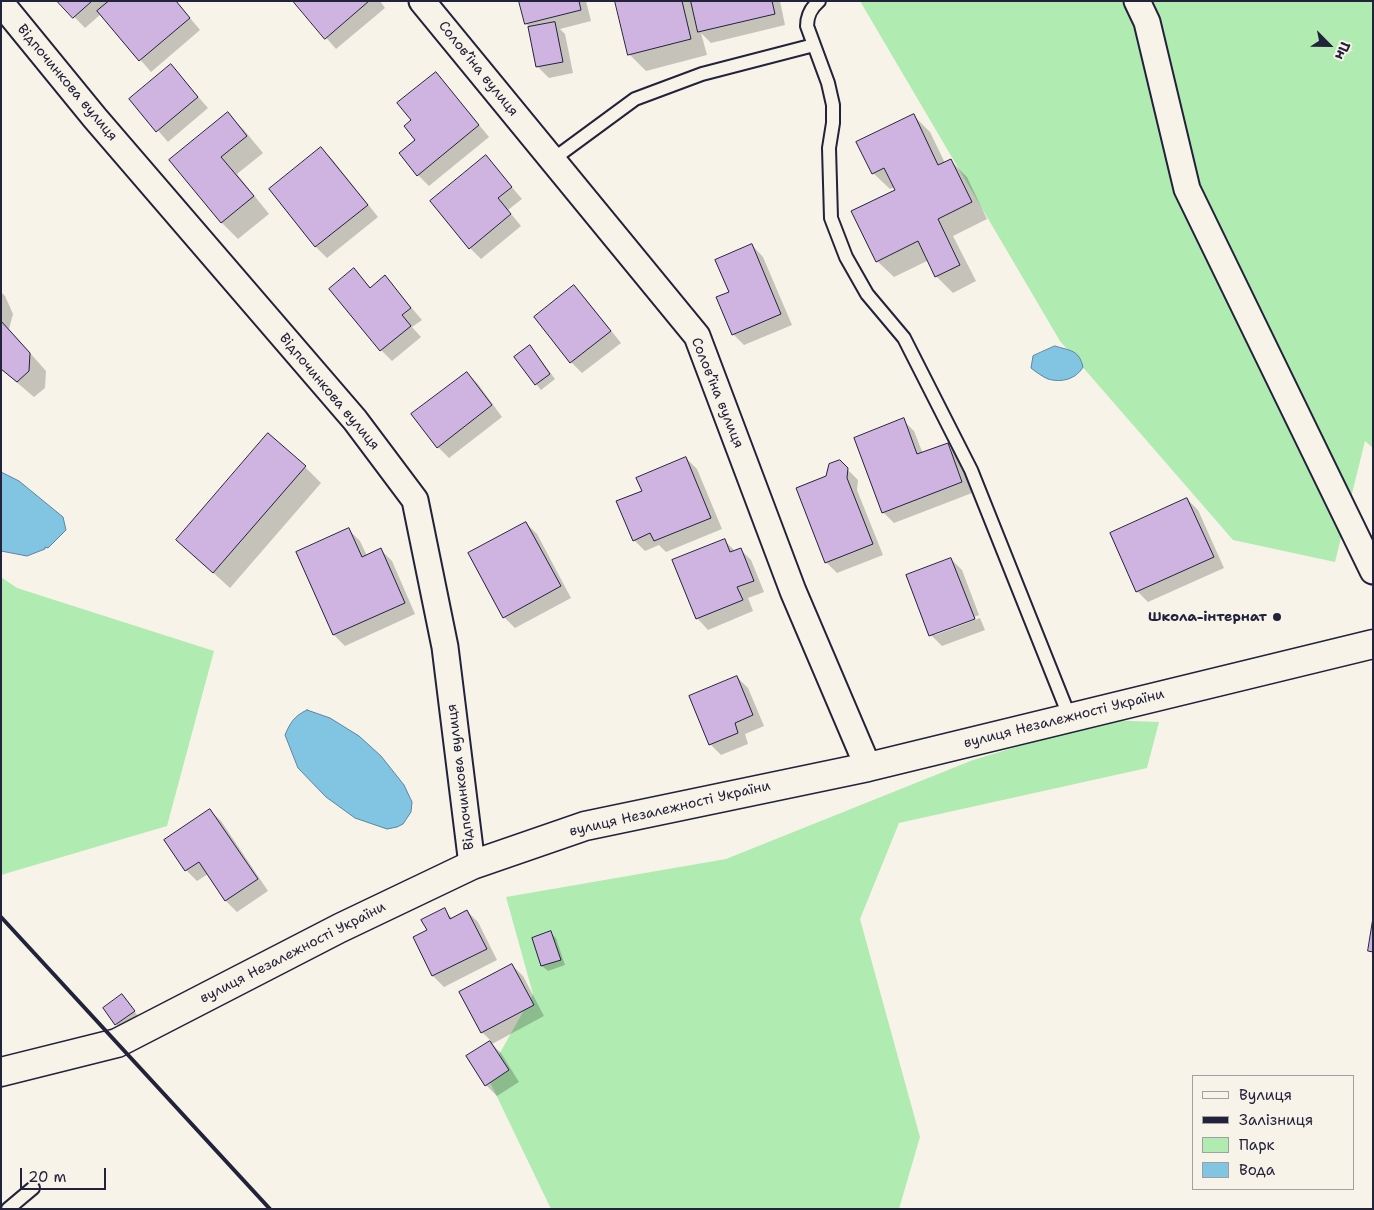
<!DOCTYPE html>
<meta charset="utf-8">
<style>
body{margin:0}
#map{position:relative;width:1374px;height:1210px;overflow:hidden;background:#f7f3e8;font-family:"Shantell Sans",sans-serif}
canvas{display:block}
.frame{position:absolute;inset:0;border:2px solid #22223b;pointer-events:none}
.legend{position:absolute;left:1192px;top:1075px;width:162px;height:115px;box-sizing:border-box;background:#f7f3e8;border:1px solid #a29fa3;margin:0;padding:6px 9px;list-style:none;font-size:15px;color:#22223b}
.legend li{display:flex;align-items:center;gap:10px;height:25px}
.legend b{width:25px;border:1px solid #a29fa3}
.north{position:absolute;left:1304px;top:20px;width:50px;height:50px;-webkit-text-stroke:4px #f7f3e8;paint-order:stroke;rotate:113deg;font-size:14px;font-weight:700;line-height:20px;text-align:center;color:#22223b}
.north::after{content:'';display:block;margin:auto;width:18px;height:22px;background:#22223b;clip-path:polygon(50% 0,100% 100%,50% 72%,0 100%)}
.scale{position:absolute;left:20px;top:1168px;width:86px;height:22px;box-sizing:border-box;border:2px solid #22223b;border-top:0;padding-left:6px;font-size:15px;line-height:18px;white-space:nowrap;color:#22223b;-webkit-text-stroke:4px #f7f3e8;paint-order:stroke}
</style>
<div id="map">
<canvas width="1374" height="1210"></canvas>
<div class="frame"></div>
<ul class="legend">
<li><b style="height:6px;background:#f7f3e8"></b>Вулиця</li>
<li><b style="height:6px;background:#22223b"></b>Залізниця</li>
<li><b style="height:14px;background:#b0ecb1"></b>Парк</li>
<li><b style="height:14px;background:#82c5e3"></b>Вода</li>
</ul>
<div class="north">Пн</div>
<div class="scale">20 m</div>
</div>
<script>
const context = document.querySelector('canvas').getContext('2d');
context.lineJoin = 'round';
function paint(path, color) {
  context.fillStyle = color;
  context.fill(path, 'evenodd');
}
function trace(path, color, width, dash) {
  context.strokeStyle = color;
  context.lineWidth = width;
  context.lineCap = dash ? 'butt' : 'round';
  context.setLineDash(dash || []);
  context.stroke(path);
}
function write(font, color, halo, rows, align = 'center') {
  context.font = font + ' "Shantell Sans",sans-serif';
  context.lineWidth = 4;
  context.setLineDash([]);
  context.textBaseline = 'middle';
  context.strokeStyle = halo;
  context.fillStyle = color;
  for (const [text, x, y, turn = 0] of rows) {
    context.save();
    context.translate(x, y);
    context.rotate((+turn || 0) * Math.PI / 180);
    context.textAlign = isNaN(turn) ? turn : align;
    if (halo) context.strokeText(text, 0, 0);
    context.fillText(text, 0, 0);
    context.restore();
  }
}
const green = new Path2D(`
 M860,1H1373V448L1365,441L1335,562L1233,540L1060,341Z
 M1,577L17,588L214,651L167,826L1,875Z
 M1106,720L1159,722L1147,768L899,823L860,919L920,1137L899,1209H551L487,1076L533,994L506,897L726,859L973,760Z`);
const water = new Path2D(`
 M1055,346C1071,351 1079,350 1083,367C1076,379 1062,383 1048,379C1043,377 1036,372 1031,368L1033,356Z
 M1,472L19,481L63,517L66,530L48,548L45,547V549L27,556L1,551Z
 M307,710L330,718L359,736L381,756L404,785L412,802L411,812L403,824L397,827L387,829L355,818L326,797L298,768L285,735C290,723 294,716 307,710Z`);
const shadow = new Path2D(`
 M59,1H176L200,30L151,72L101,14L85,28Z
 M294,1H380L385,8L336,49Z
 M521,1H586L591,21L560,29L565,34L573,73L549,78L538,67L530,27L526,24Z
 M616,1H780L785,25L711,43L701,33L707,55L646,71L629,54Z
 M436,73L489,137L429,186L418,175L416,140L413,120Z
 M181,77L208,108L168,142L131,99Z
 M228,114L244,130L263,153L237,174L269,214L238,239L222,223L171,160Z
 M913,115L930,132L945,163L950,160L967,177L987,219L953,236L976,281L953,293L936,276L929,260L894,277L877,261L896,190L895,187L890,189L873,173Z
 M321,148L332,159L378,217L327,258L316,247L270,190Z
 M486,157L522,199L508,210L521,226L481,259L470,248Z
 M752,245L763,257L792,325L744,345L733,334L731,292Z
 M354,270L371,288L385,277L422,320L412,327L421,337L392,361L381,350Z
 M574,287L585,298L621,343L582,373L571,362L536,317Z
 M1,292L5,296L13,314L9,329L46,371L45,388L34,397L1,369Z
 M535,352L555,379L541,390L536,384Z
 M467,373L478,384L502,417L449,458L438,447Z
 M903,420L914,431L923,454L947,445L958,456L972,493L894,523L883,512Z
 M686,458L697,469L722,529L666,552L659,545L645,551L634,540L643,491Z
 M839,461L858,480L857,490L883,555L837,573L826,562L827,477Z
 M305,467L321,483L230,588L177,540Z
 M1187,499L1198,510L1224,568L1148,602L1137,591Z
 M526,523L537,534L571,598L515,628L504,617Z
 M349,530L360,541L367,556L381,550L392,561L415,614L345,646L334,635Z
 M724,540L735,551L740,549L751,560L764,592L748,598L753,611L708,630L697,618Z
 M951,559L962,570L979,615L935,633V635L980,618L985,630L942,646L931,635Z
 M737,677L748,688L764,726L745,734L748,744L721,755L710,744Z
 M210,810L221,821L268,891L237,912L226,901L208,874L197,881L186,870Z
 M444,910L453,919L467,911L478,922L497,960L444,987L433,976L414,938L428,931Z
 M551,933L556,938L565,965L548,971L542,966L534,939Z
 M512,965L523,976L544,1016L492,1044L501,1053L519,1082L497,1096L486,1085L467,1057L491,1041L482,1032Z
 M122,996L139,1017L121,1030L105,1009Z`);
const building = new Path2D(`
 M57,1H92L73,18Z
 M109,1H176L190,18L139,61L97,11Z
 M293,1H369L325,39Z
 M519,1H579L581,10L525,24Z
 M615,1H682L691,39L628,55Z
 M691,1H772L775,14L698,32Z
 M555,22L563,62L536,67L528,27Z
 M171,64L198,97L156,132L129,99Z
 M436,72L479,125L417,176L399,153L415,140L404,126L411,120L397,103Z
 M228,112L247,136L221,157L254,196L221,223L169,160Z
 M914,114L938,165L951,159L972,202L938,219L960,265L935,277L918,241L876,262L851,211L895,190L884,168L872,174L856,142Z
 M321,147L368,205L315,247L269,189Z
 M486,155L512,187L498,198L511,214L469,249L430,201Z
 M752,244L781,314L732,335L716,297L729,292L715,260Z
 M354,268L370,288L385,275L411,308L402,315L411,326L380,351L329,289Z
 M574,285L611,331L570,363L534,317Z
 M1,321L30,353L29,371L17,382L1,369Z
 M530,345L550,374L535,385L514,357Z
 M467,372L492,405L437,448L411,414Z
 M904,418L917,454L948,443L962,482L882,513L854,438Z
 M268,433L306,466L213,573L176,540Z
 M686,457L711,518L654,541L650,533L633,541L616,501L642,491L636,478Z
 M840,460L848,468L847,478L873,544L825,563L796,488L826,476L829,464Z
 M1187,498L1214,557L1136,592L1110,533Z
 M526,522L561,586L503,618L468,553Z
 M349,528L362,557L381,548L405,603L333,635L296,552Z
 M725,539L730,552L741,548L754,581L737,587L743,600L696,619L672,560Z
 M951,558L975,619L929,636L906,575Z
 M737,676L753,715L735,723L738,733L709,745L689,696Z
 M210,809L258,879L225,901L199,862L185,871L164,840Z
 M445,908L450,919L467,910L487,949L432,976L413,937L427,930L421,920Z
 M1373,918V952L1368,951Z
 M551,931L561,960L541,966L532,938Z
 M512,964L534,1005L481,1033L459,992Z
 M122,994L135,1011L115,1025L103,1008Z
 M490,1041L509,1070L485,1086L466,1056Z`);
const lane = new Path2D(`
 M819,1C811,8 807,15 807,26L828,83L833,105V123L829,148L831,218L846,257L867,294L904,338L971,470L1070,718
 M552,160L635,99L702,74L814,45
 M8,1209L33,1188`);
const street = new Path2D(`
 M422,1L697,336L793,591L868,767
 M1137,1L1147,22L1187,189L1373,571
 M1,3L95,118L355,420L415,500L445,647L472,865`);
const secondary = new Path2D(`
 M1,1072L117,1043L340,928L472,865L585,826L868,767L1373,644`);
const rail = new Path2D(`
 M1,917L270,1209`);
const markers = [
 [1277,617,5,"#22223b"]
];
const streetNames = [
 ["Соловʼїна вулиця",478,69,51],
 ["Відпочинкова вулиця",67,83,50],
 ["Відпочинкова вулиця",329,392,50],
 ["Соловʼїна вулиця",717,393,68],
 ["вулиця Незалежності України",1064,719,-14],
 ["Відпочинкова вулиця",461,777,-97],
 ["вулиця Незалежності України",670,809,-13],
 ["вулиця Незалежності України",293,953,-27]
];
const poiNames = [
 ["Школа-інтернат",1267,617]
];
paint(green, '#b0ecb1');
paint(water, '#82c5e3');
trace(water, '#5c84a0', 1);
paint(shadow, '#0003');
paint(building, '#cfb4e2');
trace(building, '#22223b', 1);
trace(lane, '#22223b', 16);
trace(street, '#22223b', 29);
trace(secondary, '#22223b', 31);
trace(lane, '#f7f3e8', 12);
trace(street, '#f7f3e8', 25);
trace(secondary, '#f7f3e8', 28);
trace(rail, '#22223b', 4);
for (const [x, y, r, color] of markers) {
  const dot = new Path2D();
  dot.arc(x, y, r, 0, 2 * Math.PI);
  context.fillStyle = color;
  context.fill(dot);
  trace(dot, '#f7f3e8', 2);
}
write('14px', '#22223b', '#f7f3e8', streetNames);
write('bold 14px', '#22223b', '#f7f3e8', poiNames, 'right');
</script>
